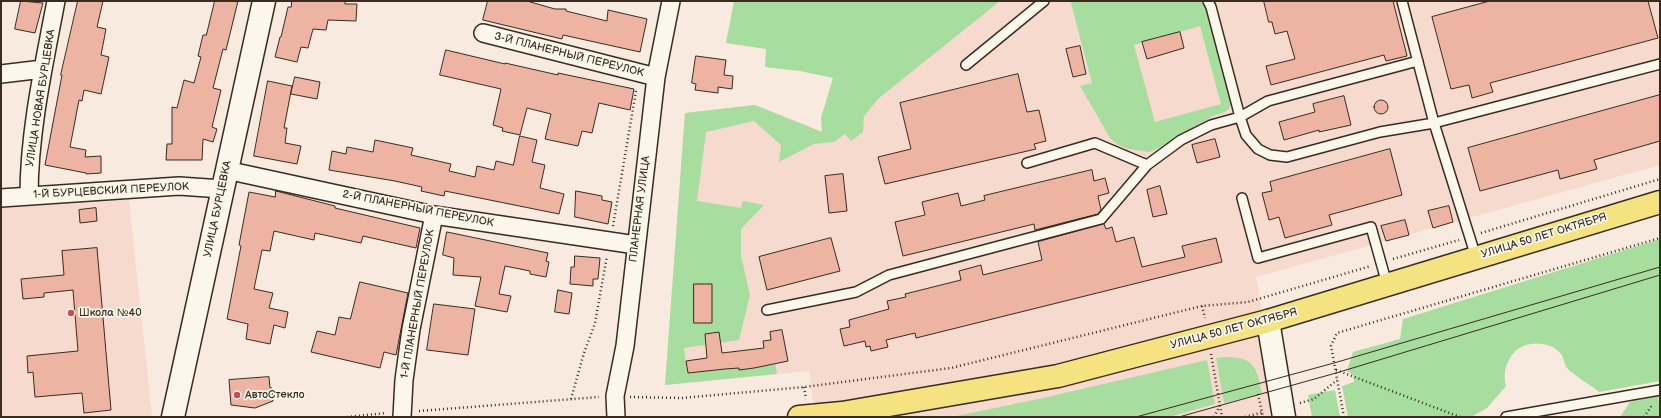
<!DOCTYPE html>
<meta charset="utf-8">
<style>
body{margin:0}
#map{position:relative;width:1661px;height:418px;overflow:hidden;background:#f8eade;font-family:"Balsamiq Sans",sans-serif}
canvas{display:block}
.frame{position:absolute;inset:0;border:2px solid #3b2a1e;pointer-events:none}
</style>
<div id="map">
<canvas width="1661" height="418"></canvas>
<div class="frame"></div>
</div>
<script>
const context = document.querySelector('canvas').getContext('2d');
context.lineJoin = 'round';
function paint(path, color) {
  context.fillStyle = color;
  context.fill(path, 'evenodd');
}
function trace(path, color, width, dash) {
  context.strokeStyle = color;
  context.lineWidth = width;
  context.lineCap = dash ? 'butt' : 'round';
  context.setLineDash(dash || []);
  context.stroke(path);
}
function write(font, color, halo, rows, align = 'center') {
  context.font = font + ' "Balsamiq Sans",sans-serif';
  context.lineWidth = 3.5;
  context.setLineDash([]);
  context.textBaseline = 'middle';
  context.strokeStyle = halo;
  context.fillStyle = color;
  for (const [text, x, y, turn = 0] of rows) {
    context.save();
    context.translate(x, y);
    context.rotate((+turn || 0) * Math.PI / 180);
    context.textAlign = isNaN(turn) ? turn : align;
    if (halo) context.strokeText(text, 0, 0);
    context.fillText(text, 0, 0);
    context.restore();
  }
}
const built = new Path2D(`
 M982,1H1660V165L1256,277L1282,417H815L809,371L665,385L685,113L755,105L823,132Z
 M129,200L152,417H1V208Z`);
const green = new Path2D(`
 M734,1H1000L879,98L864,116L863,132L851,141L845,134L834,142L814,144L779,162L781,145L754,121L706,132L697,201L741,208L743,201L764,205L741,229V256L750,295L739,340L684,348L687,373L739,368L740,370L775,363L777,374L665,385L685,113L755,105L822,132L821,118L833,78L800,71L765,67L766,49L726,43Z
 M1072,1H1200L1208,10L1230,99V108L1225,112L1213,116L1157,149L1149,152L1129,149L1118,145L1110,138L1080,86L1092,83L1071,3ZM1200,26L1221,104L1155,122L1134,45Z
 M1660,239V381L1599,392C1592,386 1572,374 1567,368C1564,364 1564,357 1561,354C1549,340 1523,340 1512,355C1505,365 1503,374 1506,386L1487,408L1471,417H1348L1342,386L1354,382L1353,375L1347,371L1353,352L1400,339L1403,319Z
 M1225,357C1255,357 1257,368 1262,394L1224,403L1216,358Z
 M1207,360L1215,404L1169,417H952L1043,398Z
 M1335,390L1340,417H1312L1308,395Z
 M1658,396L1660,417H1620L1630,402Z`);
const building = new Path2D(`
 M21,1L43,3L35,33L15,29Z
 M78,1H103L97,27L106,29L101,55L109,57L101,94L84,90L82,101L79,100L70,147L86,150L85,157L101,156V173L86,174V173L45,165L62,75H61Z
 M215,1H238L226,50L223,49L213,88L221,90L212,127L217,129L213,142L203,139L202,160H166L167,144H172V107L177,108L184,80L194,83L201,57L198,56L203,35H206Z
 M292,1H345V4H357L356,21L328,20L326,30L313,29L308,48L301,47L297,62L275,57L280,37H281L288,7H291Z
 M488,1H527L555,9H566V11L607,21L608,10L647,19L640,52L563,35L562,39L483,20Z
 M1264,1H1393L1407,56L1386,61L1384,55L1271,85L1266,66L1295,59L1287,31L1275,34L1272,22H1269Z
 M1490,1H1648L1658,38L1490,83L1493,92L1472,98L1469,85L1451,89L1432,17Z
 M1180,32L1184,48L1147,59L1142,42Z
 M1080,46L1086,74L1073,77L1066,49Z
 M446,50L505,64V63L558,75V73L634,89L630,110L599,103L592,133L582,131L578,146L545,139L551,114L527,108L520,135L502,131L503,128L493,125L501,89L440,75Z
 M696,56L726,60L724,75L733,76L732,89L718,87V93L695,90L696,84L692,83Z
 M1018,74L1027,112L1039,110L1046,141L1034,144L1036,149L885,184L878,157L911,149L900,103Z
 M295,77L320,82L317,99L291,94Z
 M268,81L292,86L284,128H287L285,143L301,146L297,164L254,156Z
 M1660,95V141L1594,160L1597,169L1560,179L1558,170L1480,191L1468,148Z
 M1344,96L1351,125L1319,132V130L1284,140L1279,122L1315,112L1313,104Z
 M1374 107a7 7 0 1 1 14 0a7 7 0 1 1-14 0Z
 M520,136L537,140L532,162L545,165L540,188L564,194L559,214L445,191L444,196L421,191L422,187L395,181L329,170L332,151L346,154L347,147L373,152L375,140L413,148L411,155L451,164L449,171L475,177L477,166L494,170L496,161L513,165Z
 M1215,139L1220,157L1197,163L1192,145Z
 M1390,149L1402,195L1329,215L1332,225L1285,238L1279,217L1269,220L1262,193L1272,191L1270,182Z
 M1092,170L1094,181L1105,178L1109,193L1098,196L1101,210L1098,214L1035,230L1034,224L903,256L895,222L925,215L922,202L958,193L961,206L985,200L984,196Z
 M843,174L847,211L829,213L825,176Z
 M1160,186L1167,214L1153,217L1147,190Z
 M276,191L335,206V208L420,228L416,248L363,236L361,243L315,233L314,240L274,231L270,251L262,250L254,289L273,293L269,308L288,312L285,328L274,325L270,344L246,339L248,324L227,319L241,246L239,245L249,192L275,197Z
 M576,191L602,196V200L612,202L608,224L575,217Z
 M1449,206L1453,222L1433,228L1428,211Z
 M96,208L97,221L80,223L79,210Z
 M1405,220L1409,235L1386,241L1381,226Z
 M1104,224L1106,229L1112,227L1116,242L1134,237L1142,267L1185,257L1182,246L1216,238L1222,262L916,338L915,333L886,340L888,347L871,351L870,346L866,347L865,341L844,346L840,329L850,327L849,320L889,309L887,301L906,297L905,294L961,280L959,271L981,265L983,275L1042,260L1038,242Z
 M447,232L548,253L546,261L549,262L546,277L530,274V271L505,266L499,294L511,296L507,312L475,306L481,277L453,275L454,258L443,255Z
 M831,238L840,271L767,290L759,257Z
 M97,248L111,410L84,413L82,393L35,397L33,372L28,373L27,356L78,351L73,290L44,293V297L23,299L21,279L64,275L62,251Z
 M575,256L600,258L598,279H593V286L570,284L571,267H574Z
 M360,282L408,293L396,355L384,352L380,368L311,352L317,331L335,335L339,317L350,319Z
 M694,284H712V323H694Z
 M558,290L572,293L569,314L555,312Z
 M434,304L475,309L468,355L427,350Z
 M782,330L788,361L754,368L739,370V368L725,369L688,373L686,361L707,358L705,334L719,332L722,353L764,348L763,341L771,340L770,332Z
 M269,377L270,388H272L273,401L255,408L231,405L229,380Z`);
const path = new Path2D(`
 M613,226L636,91
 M1481,233L1660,179
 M1393,259L1459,240
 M1202,306L1205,318
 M1211,354L1222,417
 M1336,370L1460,417
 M804,387L806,399
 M1258,394L1263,417
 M630,397L682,398L804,387L951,368L1202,306L1248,302L1371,266
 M571,399L584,353L595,323L607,256
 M1300,403L1314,399L1337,380
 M419,411L599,397
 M347,417L386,413
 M1214,417L1220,405
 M1245,417L1264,412
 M1344,417L1331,346L1337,333L1660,238
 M1644,417L1652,405`);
const lane = new Path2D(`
 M1402,1L1434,123L1476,257
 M1418,61L1268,101L1240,117L1246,135L1258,149L1270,155L1287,157L1380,132L1434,123L1660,64
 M966,65L1044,1
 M1027,163L1095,143L1147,165L1181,140L1211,125L1240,117L1211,7L1208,1
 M1242,198L1258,258L1371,227L1387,284
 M767,310L856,292L889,275L1101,219L1147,165
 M1506,417L1660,390`);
const street = new Path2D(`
 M483,33L656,77
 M1,74L43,69
 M226,170L434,215L636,245
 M29,196C29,131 44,65 56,1
 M1,198L179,186L222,189
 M402,417L404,380L411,329L434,215
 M616,417L615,396L625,346L656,77L671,1`);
const secondary = new Path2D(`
 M1268,321L1284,417
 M173,417L264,1`);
const primary = new Path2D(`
 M799,417L842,413L1058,376L1268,321L1660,202`);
const tram = new Path2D(`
 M1136,417L1334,363L1660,267
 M1179,417L1336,373L1660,275`);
const markers = [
 [71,313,4,"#d1495b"],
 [237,395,4,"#d1495b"]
];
const streetNames = [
 ["3-Й ПЛАНЕРНЫЙ ПЕРЕУЛОК",569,55,14],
 ["УЛИЦА НОВАЯ БУРЦЕВКА",41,98,-81],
 ["1-Й БУРЦЕВСКИЙ ПЕРЕУЛОК",111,191,-3],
 ["УЛИЦА БУРЦЕВКА",218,209,-78],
 ["2-Й ПЛАНЕРНЫЙ ПЕРЕУЛОК",418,209,11],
 ["ПЛАНЕРНАЯ УЛИЦА",640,209,-83],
 ["УЛИЦА 50 ЛЕТ ОКТЯБРЯ",1544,236,-17],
 ["1-Й ПЛАНЕРНЫЙ ПЕРЕУЛОК",418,304,-80],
 ["УЛИЦА 50 ЛЕТ ОКТЯБРЯ",1234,329,-15]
];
const poiNames = [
 ["Школа №40",79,313],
 ["АвтоСтекло",245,395]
];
paint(built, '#f5dacd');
paint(green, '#a8dda0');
paint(building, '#edb4a4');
trace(building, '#3b2a1e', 1);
trace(lane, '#3b2a1e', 12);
trace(street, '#3b2a1e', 20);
trace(secondary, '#3b2a1e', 25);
trace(primary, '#3b2a1e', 25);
trace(path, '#3b2a1e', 2.5, [1, 3]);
trace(lane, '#fbf7ec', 9);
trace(street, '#fbf7ec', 17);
trace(secondary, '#fbf7ec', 22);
trace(primary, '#f5e381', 22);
trace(tram, '#3b2a1e', 1);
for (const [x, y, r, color] of markers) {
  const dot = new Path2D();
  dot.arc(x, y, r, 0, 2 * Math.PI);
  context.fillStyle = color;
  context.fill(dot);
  trace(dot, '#fbf7ec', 1.5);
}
write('11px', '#3b2a1e', '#fbf7ec', streetNames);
write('11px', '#3b2a1e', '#fbf7ec', poiNames, 'left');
</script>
